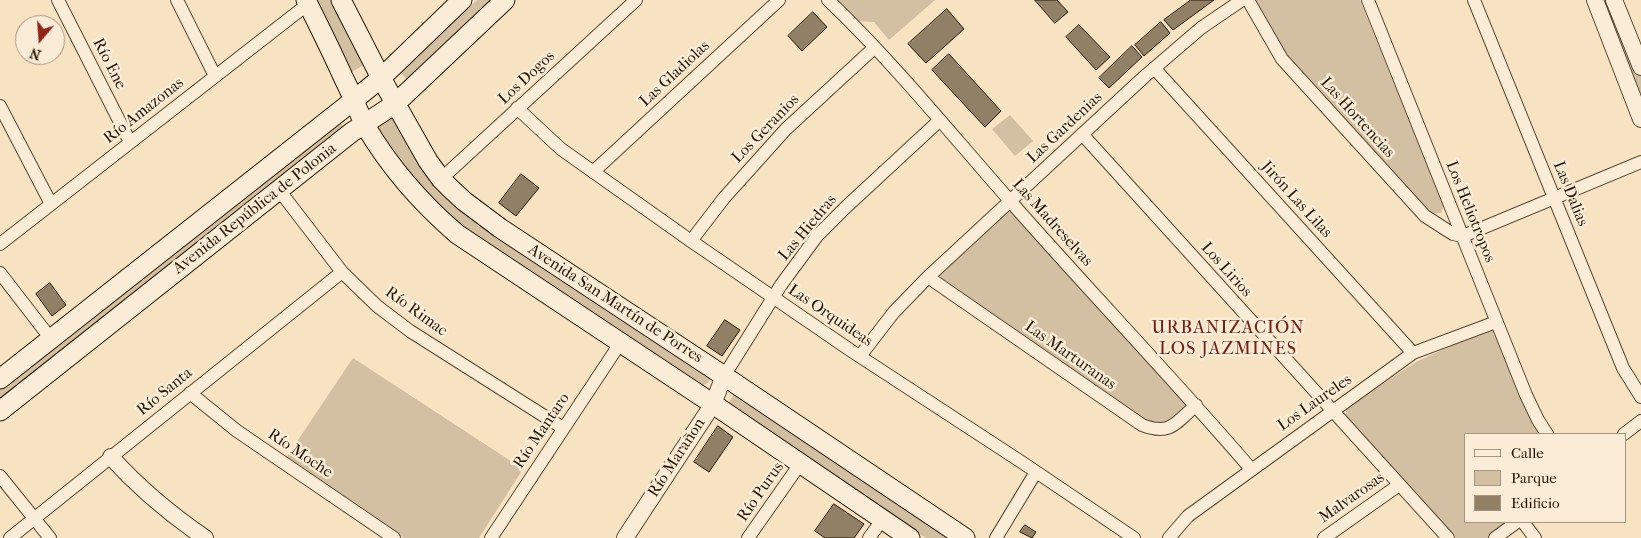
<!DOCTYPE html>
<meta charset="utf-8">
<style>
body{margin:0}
#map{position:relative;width:1641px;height:538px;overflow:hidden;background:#f7e2c2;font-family:"IM FELL French Canon",serif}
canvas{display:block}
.legend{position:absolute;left:1464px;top:433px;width:162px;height:90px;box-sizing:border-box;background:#faecd7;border:1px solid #a59682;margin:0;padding:6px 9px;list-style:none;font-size:15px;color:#251603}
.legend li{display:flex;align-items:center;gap:10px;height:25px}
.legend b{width:25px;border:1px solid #a59682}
.north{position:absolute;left:15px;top:15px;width:50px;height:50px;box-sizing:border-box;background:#faecd7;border:1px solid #a59682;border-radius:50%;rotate:198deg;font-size:14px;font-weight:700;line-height:20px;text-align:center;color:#251603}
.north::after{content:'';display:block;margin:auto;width:18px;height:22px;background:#8f2418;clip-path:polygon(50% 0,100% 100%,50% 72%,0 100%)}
</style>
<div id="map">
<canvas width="1641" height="538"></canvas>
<ul class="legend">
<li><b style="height:6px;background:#faecd7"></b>Calle</li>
<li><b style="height:14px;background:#d3bfa2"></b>Parque</li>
<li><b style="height:14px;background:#928066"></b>Edificio</li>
</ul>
<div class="north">N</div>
</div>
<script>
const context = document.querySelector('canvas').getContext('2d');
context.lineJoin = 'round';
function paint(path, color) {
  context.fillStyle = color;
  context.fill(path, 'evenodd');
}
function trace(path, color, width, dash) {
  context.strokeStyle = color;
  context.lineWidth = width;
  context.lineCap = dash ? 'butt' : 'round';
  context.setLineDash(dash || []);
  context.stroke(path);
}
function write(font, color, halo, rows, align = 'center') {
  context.font = font + ' "IM FELL French Canon",serif';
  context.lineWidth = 5;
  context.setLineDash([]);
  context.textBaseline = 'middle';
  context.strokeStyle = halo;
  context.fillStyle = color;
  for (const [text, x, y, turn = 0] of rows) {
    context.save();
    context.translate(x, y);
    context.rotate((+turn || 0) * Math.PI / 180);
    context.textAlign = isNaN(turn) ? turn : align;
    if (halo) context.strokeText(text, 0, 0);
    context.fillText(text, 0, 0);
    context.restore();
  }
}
const green = new Path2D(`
 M315,0H335L367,63L352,72Z
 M477,0H496L409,84L401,72Z
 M834,0H935L889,40L874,22L854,21Z
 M1255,0H1360L1444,206L1441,213L1427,214L1286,56Z
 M1610,0L1641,73V98L1603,4Z
 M1010,115L1033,141L1015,156L992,129Z
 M388,116H394L434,177L711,375L709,382L700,387L445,214L380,137L376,129L379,121Z
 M338,120L346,130L0,401V386Z
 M1008,209L1188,404L1183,415L1163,424L1150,423L937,275Z
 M1490,328L1496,332L1541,434H1465V522H1508L1488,538H1456L1346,416V408L1416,362Z
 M353,358L523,469L479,538H404L286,458Z
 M736,391L957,538H926L727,405Z`);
const building = new Path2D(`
 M1035,0H1057L1068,12L1055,23Z
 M1191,0H1214L1173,30L1164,20Z
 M947,9L964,29L926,63L908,44Z
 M813,12L827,27L802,51L788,36Z
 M1161,22L1170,33L1144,56L1135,45Z
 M1079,25L1110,57L1096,70L1066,37Z
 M1132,46L1142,57L1109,88L1099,78Z
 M949,54L1001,111L985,127L932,70Z
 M521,174L539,188L516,216L499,203Z
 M50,283L66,305L52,316L36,294Z
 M725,320L740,330L722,356L707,346Z
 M718,426L733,437L709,472L694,462Z
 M834,504L864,524L854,538H825L815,531Z
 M1025,525L1036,532L1032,538L1020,532Z`);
const minor = new Path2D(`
 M58,0L130,142
 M177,0L215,76
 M828,0C894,63 951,134 1011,202C1090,292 1173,378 1251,469
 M1248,0L1282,59L1425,216L1453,234L1463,236L1641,162
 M1368,0L1526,395L1538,420L1547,434
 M1474,0L1623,368L1641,397
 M1154,68L1413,353
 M0,106L51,204
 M517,108L561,149L691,241L853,352L1023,463L1134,538
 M1082,134L1448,538
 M593,172L779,0
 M441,179L636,0
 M279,190L342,272L377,306L410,331L563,428
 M691,241L724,198L786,129L874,48
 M0,244L308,4
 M0,273L51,339
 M928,277L1142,425C1170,436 1176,423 1196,405
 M860,356L894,312L928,277L1144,77L1201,28L1242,0
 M724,376L781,285L817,236L846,207L940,120
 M190,393L237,431L394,538
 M1624,434L1641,421
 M0,476L50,538
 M1523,522L1535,538
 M10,538L342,272
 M491,538L621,342
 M748,538L800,464
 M869,538L882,520
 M996,538L1036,472
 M1169,538L1188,516L1413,353L1496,322
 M1324,538L1399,485
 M1495,538L1517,522`);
const tertiary = new Path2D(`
 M1595,0L1641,119
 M1614,0L1641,67
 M111,457C139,488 170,514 205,538
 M625,538L713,404L724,376`);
const secondary = new Path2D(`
 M306,0C319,26 332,52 344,79C352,94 358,112 366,127C391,169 421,203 457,234L713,404L910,538
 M341,0L381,78L428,161L441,179L450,188L464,201L500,228L724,376L965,538
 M0,379L354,100L381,78L462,0
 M0,411L352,132L395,104L505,0`);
const streetNames = [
 ["Río Ene",109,64,63],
 ["Las Gladiolas",675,74,-43],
 ["Los Dogos",527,78,-43],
 ["Río Amazonas",144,111,-38],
 ["Las Hortencias",1357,118,48],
 ["Las Gardenias",1065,128,-43],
 ["Los Geranios",766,129,-46],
 ["Las Dalias",1570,194,68],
 ["Jirón Las Lilas",1296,200,48],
 ["Avenida República de Polonia",255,209,-38],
 ["Los Heliotropos",1470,212,68],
 ["Las Madreselvas",1052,223,48],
 ["Las Hiedras",808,228,-50],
 ["Los Lirios",1226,270,48],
 ["Avenida San Martín de Porres",615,304,33],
 ["Río Rimac",416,312,36],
 ["Las Orquideas",830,316,34],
 ["Las Marturanas",1070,356,35],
 ["Río Santa",165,392,-39],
 ["Los Laureles",1315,403,-35],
 ["Río Mantaro",542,431,-56],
 ["Río Moche",300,454,34],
 ["Río Marañon",677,458,-57],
 ["Río Purus",761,492,-55],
 ["Malvarosas",1352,498,-35]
];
const neighbourhoodNames = [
 ["URBANIZACIÓN",1228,329],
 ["LOS JAZMINES",1228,350]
];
paint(green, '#d3bfa2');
paint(building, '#928066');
trace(building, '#251603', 1);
trace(minor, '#5a4933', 14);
trace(tertiary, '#5a4933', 18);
trace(secondary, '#251603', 21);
trace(minor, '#faecd7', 12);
trace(tertiary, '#faecd7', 16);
trace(secondary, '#faecd7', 19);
write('16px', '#251603', '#faecd7', streetNames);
context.letterSpacing = '1px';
write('18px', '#7a1f14', '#faecd7', neighbourhoodNames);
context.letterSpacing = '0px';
</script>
